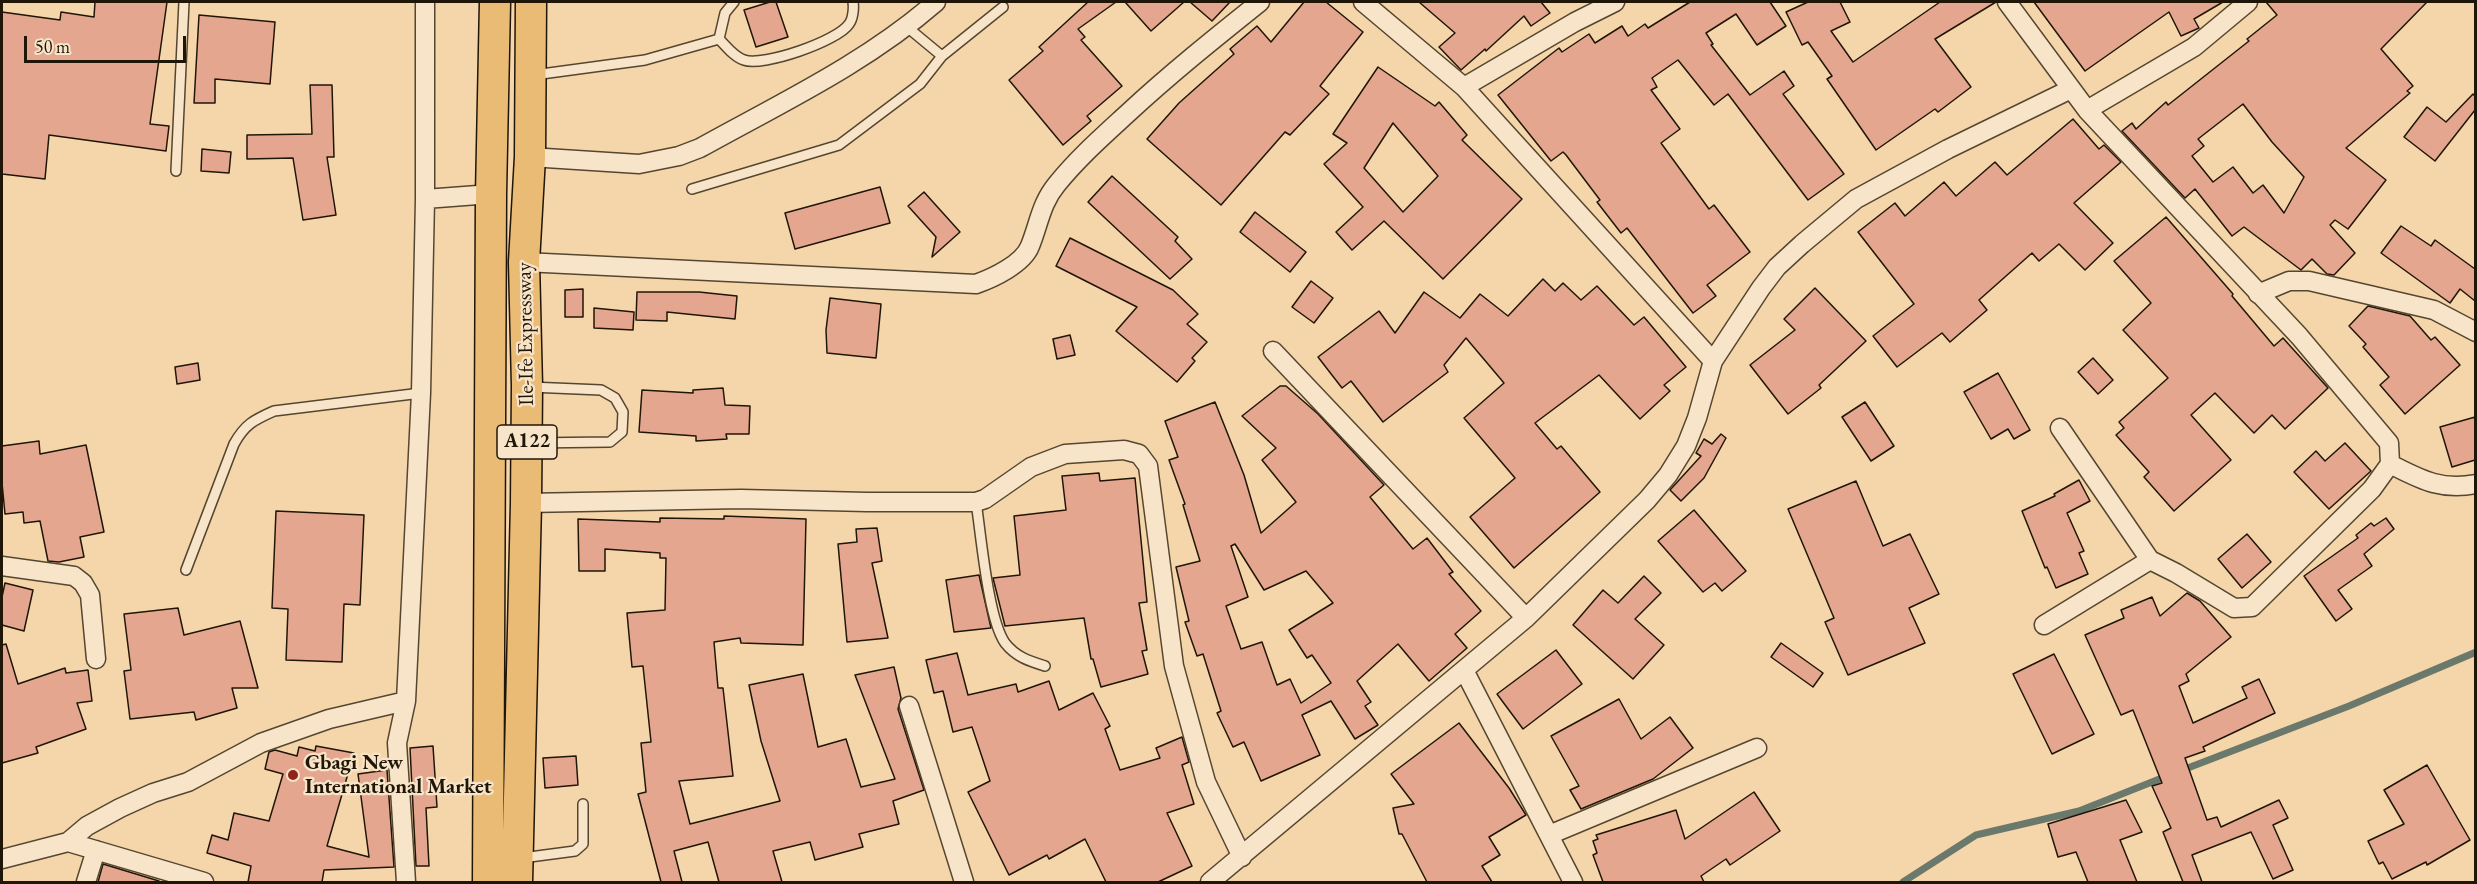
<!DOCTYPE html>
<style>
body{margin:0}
#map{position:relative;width:2477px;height:884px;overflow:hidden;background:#f5d6aa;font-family:"EB Garamond",serif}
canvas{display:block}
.frame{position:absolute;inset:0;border:3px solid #201608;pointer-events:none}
.scale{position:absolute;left:24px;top:36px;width:162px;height:27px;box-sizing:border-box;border:3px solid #201608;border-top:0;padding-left:8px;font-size:18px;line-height:21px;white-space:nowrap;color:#201608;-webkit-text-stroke:4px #f8e4c8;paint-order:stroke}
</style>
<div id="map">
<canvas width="2477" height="884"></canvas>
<div class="frame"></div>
<div class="scale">50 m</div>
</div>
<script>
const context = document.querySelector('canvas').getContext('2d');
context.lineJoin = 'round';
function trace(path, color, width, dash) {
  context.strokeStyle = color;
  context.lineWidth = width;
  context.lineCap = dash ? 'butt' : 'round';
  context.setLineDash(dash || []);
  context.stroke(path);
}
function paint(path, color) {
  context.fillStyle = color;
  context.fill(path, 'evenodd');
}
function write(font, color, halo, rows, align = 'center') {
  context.font = font + ' "EB Garamond",serif';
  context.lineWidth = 4.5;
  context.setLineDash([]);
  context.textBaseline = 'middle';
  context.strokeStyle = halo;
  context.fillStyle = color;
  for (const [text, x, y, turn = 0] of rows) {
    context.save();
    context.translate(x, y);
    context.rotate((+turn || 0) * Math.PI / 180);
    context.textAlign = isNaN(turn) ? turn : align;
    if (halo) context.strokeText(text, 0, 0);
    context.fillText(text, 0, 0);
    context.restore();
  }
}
const stream = new Path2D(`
 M2180,771L2349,706L2476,652
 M1903,882L1976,835L2079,811L2167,776`);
const building = new Path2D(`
 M95,2H167L150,124L169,126L166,151L49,135L45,179L2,174V12L60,20L61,12L94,17Z
 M770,2H776L788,37L756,47L744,10Z
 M1088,2H1116L1078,29L1085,37L1081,40L1122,86L1087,116L1091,121L1063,145L1009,80L1043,51L1039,47Z
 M1125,2H1184L1151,31Z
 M1190,2H1230L1212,21Z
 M1304,2H1326L1363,32L1320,86L1329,94L1290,135L1285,132L1221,205L1147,139L1179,103L1234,54L1230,49L1257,26L1271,42Z
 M1419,2H1541L1550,13L1531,26L1524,16L1486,51L1485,49L1461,70L1439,47L1455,33Z
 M1690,2H1770L1786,26L1757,45L1736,14L1706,33L1713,44L1711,45L1750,95L1784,71L1794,86L1783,94L1844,174L1808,200L1728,94L1714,105L1678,60L1652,78L1657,87L1651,90L1680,129L1661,143L1709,209L1714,205L1750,252L1707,285L1716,296L1693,313L1627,228L1621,233L1597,202L1600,200L1566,155L1563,152L1551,161L1498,95L1559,48L1562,52L1589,34L1595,43L1622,26L1628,36L1645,24L1648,28Z
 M1808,2H1840L1850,22L1831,31L1853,62L1940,2H1996L1935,39L1971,87L1938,112L1935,109L1876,150L1827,79L1832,76L1808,42L1802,45L1786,12Z
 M2034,2H2223L2194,19L2199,28L2181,36L2169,12L2085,71Z
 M2266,2H2427L2381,49L2413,86L2407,91L2410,93L2346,148L2386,180L2348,229L2335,220L2330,225L2355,253L2334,275L2327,274L2312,259L2301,270L2244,227L2232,236L2195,189L2185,198L2122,131L2132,123L2136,129L2166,102L2168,105L2249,41L2247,39L2277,15ZM2243,104L2272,142L2304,177L2284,213L2263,185L2253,193L2233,167L2213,182L2192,156L2204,146L2198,139Z
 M199,15L275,22L270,84L215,79V103H194Z
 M1378,67L1435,106L1439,102L1467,135L1462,140L1522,199L1443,279L1384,221L1352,250L1336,232L1363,207L1324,164L1347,143L1333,134ZM1393,123L1438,176L1403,212L1364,168Z
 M310,85H332L334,157H327L336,215L303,220L293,158L247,159V135L312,134Z
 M2473,94L2475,96V110L2435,161L2404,137L2427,107L2446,122Z
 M2073,119L2099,149L2104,145L2121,162L2074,203L2113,243L2085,270L2059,244L2039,261L2032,253L1979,300L1987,310L1950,342L1942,333L1897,367L1873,336L1914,304L1858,232L1895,203L1905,216L1944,182L1956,196L1995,162L2007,175Z
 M202,149L231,152L229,173L201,171Z
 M1112,176L1178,237L1175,241L1192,259L1170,279L1088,202Z
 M880,187L890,223L795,249L785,213Z
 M924,192L960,232L932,257L936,237L908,206Z
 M1255,212L1306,252L1290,272L1240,232Z
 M2166,217L2233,294L2232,296L2274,346L2283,338L2328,388L2285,429L2272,415L2254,433L2215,393L2191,415L2231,460L2174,511L2144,477L2149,472L2116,435L2124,428L2119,422L2168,378L2123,330L2151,303L2114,261Z
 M2401,226L2431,246L2435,240L2475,269V301L2460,289L2450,303L2381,253Z
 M1070,238L1173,290L1198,314L1187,324L1207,342L1192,358L1195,361L1177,382L1116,331L1137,307L1056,266Z
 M1543,279L1555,291L1563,283L1581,300L1597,286L1634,325L1644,317L1686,367L1664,385L1670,391L1640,419L1599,375L1535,423L1557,449L1561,446L1600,492L1514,568L1470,517L1515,478L1464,418L1504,383L1466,338L1444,365L1448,372L1383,422L1351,381L1342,388L1318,357L1379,311L1395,333L1424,292L1460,318L1480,294L1508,316Z
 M1311,281L1333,298L1314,323L1292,307Z
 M1815,288L1866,341L1819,385L1821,388L1788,414L1750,365L1795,330L1784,319Z
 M583,289V317H565V290Z
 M637,292H699L737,296L735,319L667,312V321L636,320Z
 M830,298L881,304L876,358L827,353L826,330Z
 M2368,306L2410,316L2431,340L2435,337L2460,365L2405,414L2380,385L2389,377L2363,347L2366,344L2349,326Z
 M594,308L634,312L633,330L594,328Z
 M1070,335L1075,355L1057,359L1053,339Z
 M2093,358L2113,380L2098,394L2078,372Z
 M198,363L200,380L177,384L175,367Z
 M1998,373L2030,430L2014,439L2008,429L1991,439L1964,392Z
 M1280,386H1286L1318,414L1384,485L1370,497L1413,549L1427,538L1453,572L1449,574L1481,611L1455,634L1467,648L1429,681L1398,644L1357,681L1371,702L1365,706L1378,725L1355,739L1331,701L1302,715L1320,755L1261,781L1244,742L1233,747L1217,713L1221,711L1203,654L1197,656L1185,622L1189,621L1176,567L1200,561L1183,505L1185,504L1169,460L1178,457L1165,421L1215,402L1244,475L1261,533L1296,502L1262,460L1276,448L1242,416ZM1235,544L1264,590L1306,571L1333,603L1289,630L1307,658L1312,655L1331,683L1301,703L1290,679L1277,685L1262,642L1241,649L1226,606L1248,597L1231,546Z
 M723,388L725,405L750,406L749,434H726L727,439L696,441V436L639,432L642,390L693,393V390Z
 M1865,402L1894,446L1871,461L1842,417Z
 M2475,417V460L2452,467L2440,427Z
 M1721,434L1726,438L1704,478L1681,501L1670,490L1701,456L1696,453L1704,439L1712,444Z
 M39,441L40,454L86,445L104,532L80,537L84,557L59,562L48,561L40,521L24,523L23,512L5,514L2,483V446Z
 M2345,443L2371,471L2329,509L2294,472L2316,451L2325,461Z
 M1099,473L1100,481L1135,478L1147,602L1139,603L1147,650L1142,651L1148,674L1101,687L1093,659H1091L1084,618L1005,626L993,578L1020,575L1014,516L1066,510L1062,476Z
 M2079,480L2090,501L2067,513L2084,551L2079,553L2088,574L2056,588L2047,567L2045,568L2022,511L2055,496L2054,494Z
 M1856,481L1883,546L1910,534L1939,594L1909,608L1925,643L1848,675L1825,622L1834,618L1788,509Z
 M1694,510L1746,571L1722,591L1715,583L1703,592L1658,541Z
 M276,511L364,515L360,605L344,604L342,662L286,660L288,609L272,608Z
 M724,516L806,519L803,645L741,643L740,638L714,642L718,688H723L733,776L679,781L690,824L780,801L761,741L749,685L803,674L818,747L846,739L861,787L895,779L855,675L894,667L901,698L898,709L924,790L893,801L899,824L859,834L863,847L815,860L810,842L773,851L782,882H719L708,842L674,851L682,882H661L638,794L646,792L641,743L651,742L643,666L632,667L627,613L665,610L666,558H660V553L605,549V571H579L578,519L660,522V518L724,519Z
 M2386,518L2394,529L2364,554L2372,566L2338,590L2352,609L2336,621L2304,576L2358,538L2356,535L2371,523L2374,526Z
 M877,528L882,561L872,563L888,638L847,642L838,544L857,542L856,529Z
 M2247,534L2271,562L2242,588L2218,559Z
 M979,575L991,628L954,632L946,580Z
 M1644,576L1661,593L1635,619L1664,645L1633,679L1573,625L1603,590L1618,603Z
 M5,583L33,590L24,631L2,625V597Z
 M2187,593L2200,601L2231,637L2186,674L2189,681L2179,686L2193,723L2247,698L2242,687L2259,679L2275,713L2203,747L2205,751L2185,758L2207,820L2217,817L2221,827L2279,800L2288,818L2273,825L2293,870L2273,879L2251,832L2192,855L2202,882H2183L2163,832L2171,828L2152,786L2162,783L2133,710L2121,715L2085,635L2124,618L2121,610L2152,597L2160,616Z
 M178,608L184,635L240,621L258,688H232L237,708L196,720L194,712L130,719L124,671L131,670L124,614Z
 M1781,643L1823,673L1813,687L1771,657Z
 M6,644L18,684L65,668L66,673L88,670L92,701L77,703L86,729L36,747L38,753L2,763V645Z
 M1556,650L1582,684L1523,729L1497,694Z
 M957,653L968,695L1016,684L1018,692L1049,681L1059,710L1093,693L1110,726L1105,729L1120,770L1160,758L1156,748L1182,737L1189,762L1182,765L1194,804L1167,813L1192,866L1158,882H1106L1085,839L1049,859L1047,855L1009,875L968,792L990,781L972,727L953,732L943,691L934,693L926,660Z
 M2054,654L2094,734L2052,754L2013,674Z
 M1619,699L1641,739L1670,717L1693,748L1653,779L1581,809L1570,790L1579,786L1551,736Z
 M1459,723L1509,788L1526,815L1489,837L1500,855L1482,866L1492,882H1427L1402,834H1399L1393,808L1414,804L1391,774Z
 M316,746L354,753L327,846L369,857L358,774L387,770L394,867L324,870L322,882H248L251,866L207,853L212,835L228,840L234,813L269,821L283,774L265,769L269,752L275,750L297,756L299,747L315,751Z
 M433,746L437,807L426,808L429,866H416L410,748Z
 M576,756L578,785L545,788L543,758Z
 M2427,765L2470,840L2427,865L2426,862L2392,879L2383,862L2379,864L2368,841L2404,824L2384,790Z
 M1754,792L1780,831L1730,865L1726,859L1701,876L1704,882H1603L1593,855L1597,853L1593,841L1598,839L1596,835L1676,810L1685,839Z
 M2126,800L2142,832L2120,840L2137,882H2088L2076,852L2058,857L2048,824Z
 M103,864L159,881V882H98Z`);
const service = new Path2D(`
 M734,2L725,13L719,39C726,46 734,57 744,60C763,67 838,41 849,24C853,19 854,8 853,2
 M942,56L1003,7
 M534,75L645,60L719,39
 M176,171L184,2
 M692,189L839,145L920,84L942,56L907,27
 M529,443L610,442L622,432L623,412L615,398L601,390L530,387
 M976,502C981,534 988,619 1005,643C1016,657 1029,661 1045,666
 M186,570L234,444C245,424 254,420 274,411L421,393
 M522,858L575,851L583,844V804`);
const minor = new Path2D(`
 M1363,2L1464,87L1713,361
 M2007,2L2087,110L2299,336L2389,443L2390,464L2372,489L2252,607L2234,608L2176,573L2150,560L2044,625
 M1464,87L1575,22L1615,2
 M2087,110L2194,47L2248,2
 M530,157L639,164L679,156L700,148C781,103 866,63 936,2
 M425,199L491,194
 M524,262L976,284C993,278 1023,264 1030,246C1039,224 1041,203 1057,184C1078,158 1103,136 1128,113C1170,74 1215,38 1260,2
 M2258,294L2289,281H2309L2434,310L2476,332
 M1273,351L1526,618
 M2060,428L2150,560
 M2390,464C2420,479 2440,491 2476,484
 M526,503L741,499L867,502H976L985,499L1031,467L1065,454L1124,450L1139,454L1148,466L1174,666L1206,782L1242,857
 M2,566L74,576L83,583L90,595L96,659
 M1464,670L1573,882
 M909,706L964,882
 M1549,835L1757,748
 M68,842L87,826L120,808L153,793L188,782L261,743L329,719L406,701
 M2,859L68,842L204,882
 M86,882L96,850
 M406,882L397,743L406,701L421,393L425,199V2
 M1210,882L1526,618L1647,500L1668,475L1686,446L1697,418L1713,361L1761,288L1777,267L1802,244L1856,199L1948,149L2071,89`);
const trunk = new Path2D(`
 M488,882L491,194L495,2
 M517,882L526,503L527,386L524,262L530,157L531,2`);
const markers = [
 [293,775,6,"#8f2418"]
];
const shields = [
 [527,442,60]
];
const shieldNames = [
 ["A122",527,442]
];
const streetNames = [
 ["Ile-Ife Expressway",526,334,-91]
];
const poiNames = [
 ["Gbagi New",305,763],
 ["International Market",305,787]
];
trace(stream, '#6b786c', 7);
paint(building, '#e4a68f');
trace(building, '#201608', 1.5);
trace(service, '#554630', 12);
trace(minor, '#554630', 21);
trace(trunk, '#201608', 33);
trace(service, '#f8e4c8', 9);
trace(minor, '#f8e4c8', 18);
trace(trunk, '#eabb75', 30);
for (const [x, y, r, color] of markers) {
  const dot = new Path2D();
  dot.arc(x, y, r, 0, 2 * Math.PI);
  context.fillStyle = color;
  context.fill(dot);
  trace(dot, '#f8e4c8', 2);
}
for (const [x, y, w] of shields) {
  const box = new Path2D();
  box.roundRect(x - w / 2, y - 17, w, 34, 4.5);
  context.fillStyle = '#f8e4c8';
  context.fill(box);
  trace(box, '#201608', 1.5);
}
write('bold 20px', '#201608', null, shieldNames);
write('21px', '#201608', '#f8e4c8', streetNames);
write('bold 21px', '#201608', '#f8e4c8', poiNames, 'left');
</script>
